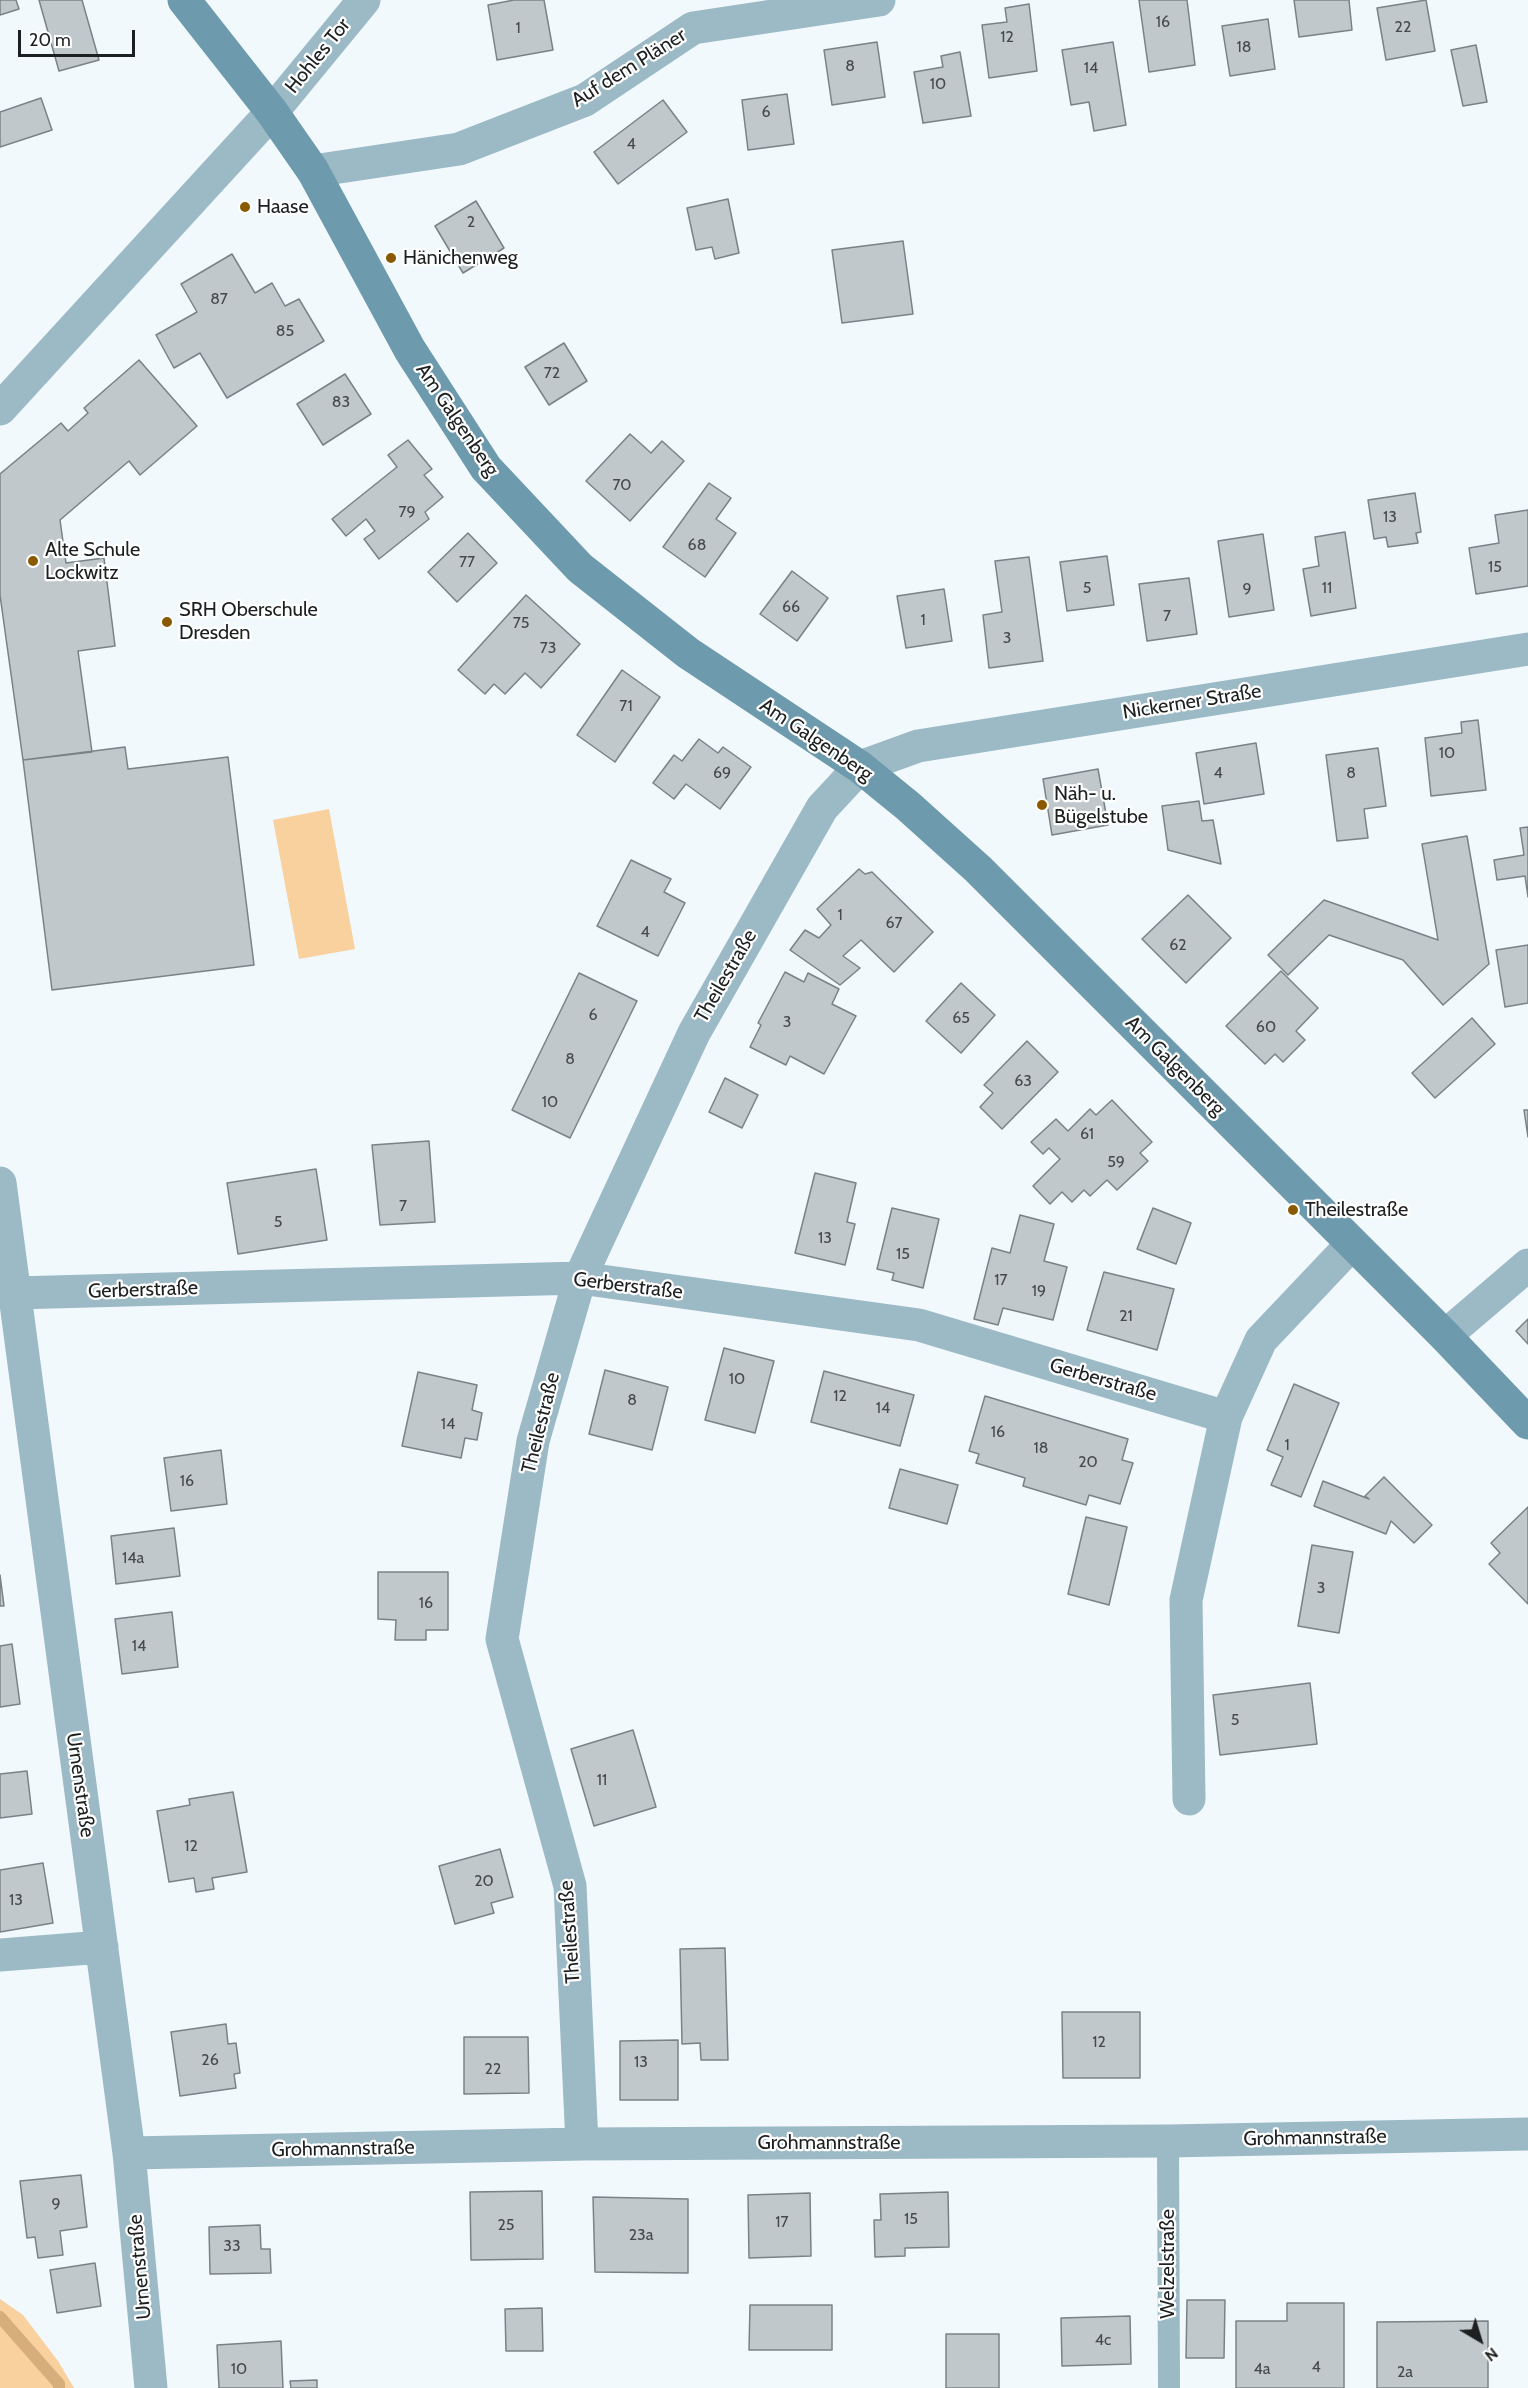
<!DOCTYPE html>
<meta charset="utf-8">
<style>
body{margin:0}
#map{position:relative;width:1528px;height:2388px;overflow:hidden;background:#f1f9fd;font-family:Cabin,sans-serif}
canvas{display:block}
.north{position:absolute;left:1450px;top:2310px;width:60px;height:60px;-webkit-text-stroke:4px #fff;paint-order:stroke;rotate:142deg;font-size:16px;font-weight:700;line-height:24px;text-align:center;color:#1d2021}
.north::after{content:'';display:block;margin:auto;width:21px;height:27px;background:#1d2021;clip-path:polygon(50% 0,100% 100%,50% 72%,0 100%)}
.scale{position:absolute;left:18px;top:30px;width:117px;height:27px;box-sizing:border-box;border:3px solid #1d2021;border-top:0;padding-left:8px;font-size:18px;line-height:21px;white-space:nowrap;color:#1d2021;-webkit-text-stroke:4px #fff;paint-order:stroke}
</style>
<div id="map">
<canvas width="1528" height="2388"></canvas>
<div class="north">N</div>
<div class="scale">20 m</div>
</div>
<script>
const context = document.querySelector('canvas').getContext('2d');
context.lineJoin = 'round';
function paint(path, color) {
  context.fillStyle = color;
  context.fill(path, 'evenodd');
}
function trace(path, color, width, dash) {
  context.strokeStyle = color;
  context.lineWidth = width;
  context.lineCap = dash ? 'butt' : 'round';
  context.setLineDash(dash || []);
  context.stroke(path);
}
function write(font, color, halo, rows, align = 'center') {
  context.font = font + ' Cabin,sans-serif';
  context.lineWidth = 4.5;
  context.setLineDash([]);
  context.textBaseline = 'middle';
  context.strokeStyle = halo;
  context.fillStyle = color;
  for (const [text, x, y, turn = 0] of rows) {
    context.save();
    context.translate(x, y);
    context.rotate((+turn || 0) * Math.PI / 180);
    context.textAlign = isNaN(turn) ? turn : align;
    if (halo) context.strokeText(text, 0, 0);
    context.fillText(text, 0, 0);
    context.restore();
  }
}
const green = new Path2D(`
 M329,809L355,949L299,959L273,820Z
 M0,2299L23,2315L58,2361L74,2388H0Z`);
const stream = new Path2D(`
 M0,2317L59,2384V2388`);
const building = new Path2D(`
 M0,0H16L19,9L0,15Z
 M39,0H82L99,60L59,71Z
 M514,0H544L553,50L497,60L488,5Z
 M1139,0H1187L1195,65L1149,72Z
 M1294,0H1349L1352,30L1299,37Z
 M1426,0L1435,51L1386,60L1377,8Z
 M1029,4L1037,71L989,78L982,25L1007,22L1005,8Z
 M1268,19L1275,69L1230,76L1222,26Z
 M877,42L885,97L832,105L824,50Z
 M1113,42L1126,125L1094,131L1089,102L1071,105L1062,50Z
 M1476,45L1487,102L1463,106L1451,50Z
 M960,52L971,116L923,123L914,72L943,67L941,56Z
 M787,94L794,144L748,150L742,100Z
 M41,98L52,130L0,147V112Z
 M663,100L687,132L618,184L594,152Z
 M728,199L739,253L715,259L712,247L696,250L687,208Z
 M476,201L504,248L463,273L435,226Z
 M903,241L913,314L842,323L832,250Z
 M232,254L255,293L272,283L285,306L299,299L324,341L227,398L200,353L174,368L156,335L197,312L181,284Z
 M564,343L587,381L549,405L525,367Z
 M139,360L197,426L140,475L129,461L60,520L66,563L104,558L115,646L78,651L92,752L23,760L0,595V474L61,423L68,431L88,413L84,408Z
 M345,374L371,414L323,445L297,404Z
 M630,434L651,453L662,441L684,461L630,521L586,481Z
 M408,440L432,469L424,475L443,497L425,512L429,519L379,559L364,539L375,531L366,519L346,536L332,519L397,467L388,455Z
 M709,483L731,498L716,519L736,533L705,577L663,547Z
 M1415,493L1421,532L1416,533L1418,543L1388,547L1386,537L1374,539L1368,500Z
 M1528,510V586L1476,594L1469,548L1499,543L1495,515Z
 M1345,532L1356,608L1311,616L1303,569L1319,566L1315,537Z
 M468,533L497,563L457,602L428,572Z
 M1263,534L1274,610L1229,617L1218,541Z
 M1107,556L1114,605L1067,611L1060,562Z
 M1029,557L1043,661L989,668L983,615L1002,612L995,561Z
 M792,571L828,598L797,641L760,614Z
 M1189,578L1197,634L1147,641L1139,584Z
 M944,589L952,641L906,648L897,596Z
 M526,595L580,644L541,688L525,673L505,694L494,684L485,694L458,670Z
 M622,670L660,697L615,762L577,735Z
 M1478,720L1486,790L1431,796L1425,738L1462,733L1461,722Z
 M699,739L718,753L723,747L751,767L720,809L686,784L674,799L653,783L674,755L682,761Z
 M1256,743L1264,794L1204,804L1196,753Z
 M125,747L128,769L228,757L254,965L52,990L23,760Z
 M1378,748L1386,806L1364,809L1368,838L1337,841L1326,755Z
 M1098,769L1108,825L1052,835L1043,779Z
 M1199,801L1202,821L1213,820L1221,864L1168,850L1162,806Z
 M1528,827V897L1525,876L1497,880L1494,860L1524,855L1520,828Z
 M1467,836L1489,964L1443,1005L1403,960L1329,935L1288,975L1268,955L1324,900L1438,940L1422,844Z
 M631,860L671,879L664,892L685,903L658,956L597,926Z
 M859,869L865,874L872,872L933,932L894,972L861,940L843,956L860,968L840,985L790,950L805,930L819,938L831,925L817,909Z
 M1188,895L1231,938L1186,983L1142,939Z
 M1528,945V1003L1505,1007L1496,950Z
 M1281,971L1318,1008L1296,1031L1305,1040L1283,1062L1275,1054L1265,1064L1226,1026Z
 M785,972L804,982L808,973L839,989L832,1004L856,1016L824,1074L790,1056L786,1065L750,1047L761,1025L758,1023Z
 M579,973L637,1001L570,1138L512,1110Z
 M961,983L995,1015L961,1053L926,1021Z
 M1472,1018L1495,1044L1435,1098L1412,1073Z
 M1027,1041L1058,1072L1002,1129L980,1107L993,1093L984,1085Z
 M725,1078L758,1095L742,1128L709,1112Z
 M1112,1100L1152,1142L1140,1153L1148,1161L1117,1190L1107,1180L1090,1196L1084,1190L1072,1202L1062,1192L1050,1204L1033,1186L1060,1159L1049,1148L1043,1154L1031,1142L1056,1119L1068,1131L1090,1109L1096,1115Z
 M1524,1110H1528V1137Z
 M429,1141L435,1222L380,1225L372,1145Z
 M316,1169L327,1240L238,1254L227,1183Z
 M815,1173L856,1183L847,1222L855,1224L845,1265L795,1253Z
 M892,1208L939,1219L923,1288L892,1280L894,1273L877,1269Z
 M1153,1208L1191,1223L1176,1264L1137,1249Z
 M1020,1215L1054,1224L1044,1261L1067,1267L1053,1320L1003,1308L998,1325L974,1319L992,1248L1010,1253Z
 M1104,1272L1174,1289L1157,1350L1087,1330Z
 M1528,1319V1344L1516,1331Z
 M724,1348L774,1361L755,1433L705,1420Z
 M605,1370L668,1387L652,1450L589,1434Z
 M824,1371L914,1395L900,1446L811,1422Z
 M418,1372L477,1385L472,1410L482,1413L477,1440L465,1438L461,1458L402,1446Z
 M1294,1384L1339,1403L1301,1497L1271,1485L1283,1457L1267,1450Z
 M985,1396L1128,1439L1122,1460L1133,1463L1120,1504L1089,1495L1086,1505L1023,1486L1025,1478L976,1463L979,1454L969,1451Z
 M221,1450L227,1504L171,1511L164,1458Z
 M900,1469L958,1485L947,1524L889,1508Z
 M1384,1477L1432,1525L1414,1543L1391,1521L1386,1534L1314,1506L1323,1481L1369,1499L1365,1496Z
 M1528,1507V1604L1489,1564L1500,1553L1491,1543Z
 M1086,1517L1127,1527L1109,1605L1068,1594Z
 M174,1528L180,1576L116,1584L111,1536Z
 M1312,1545L1353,1552L1339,1633L1298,1626Z
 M378,1572H448V1630H426V1640H395L396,1620L378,1619Z
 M0,1575L4,1606H0Z
 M172,1612L178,1667L122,1674L115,1619Z
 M12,1644L20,1704L0,1707V1646Z
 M1310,1683L1317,1744L1220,1755L1213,1695Z
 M633,1730L656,1807L594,1826L571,1749Z
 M27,1771L32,1814L0,1818V1774Z
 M233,1792L247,1872L212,1878L214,1889L196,1892L194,1878L169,1882L157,1811L190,1805L189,1799Z
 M500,1849L513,1897L491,1903L494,1913L455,1924L439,1866Z
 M43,1863L53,1923L0,1932V1870Z
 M725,1948L728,2060H701L700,2043L682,2044L680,1949Z
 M1062,2012H1140V2078H1063Z
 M226,2024L228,2044L236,2043L240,2073L234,2074L236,2088L180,2096L171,2032Z
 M464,2037H528L529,2093L464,2094Z
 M678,2040V2100H620V2041Z
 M81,2175L87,2227L60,2231L63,2255L38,2258L35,2237L27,2238L20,2181Z
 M542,2191L543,2259L471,2260L470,2192Z
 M948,2192L949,2247L905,2248V2256L875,2257L874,2220H881L880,2194Z
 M810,2193L811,2256L749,2258L748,2195Z
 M593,2197L688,2199V2273L595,2272Z
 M260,2225L261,2249H270L271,2273L210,2274L209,2227Z
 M95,2263L101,2306L57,2313L50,2270Z
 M1187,2300H1225L1224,2358H1186Z
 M1287,2303H1344V2388H1236V2321H1287Z
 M750,2305H832V2350H749Z
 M542,2308L543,2351H506L505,2309Z
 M1130,2316L1131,2364L1062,2366L1061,2318Z
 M1488,2321V2388H1377V2322Z
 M946,2334H999V2388H946Z
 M281,2341L283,2388H219L217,2345Z
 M317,2380V2388H291L290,2381Z`);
const service = new Path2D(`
 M1168,2141L1169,2388`);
const minor = new Path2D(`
 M313,171L459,149L585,100L693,28L879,0
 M0,409L272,112L364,0
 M0,1183L129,2153L151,2388
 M14,1293L580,1278L919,1325L1226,1417
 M1445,1336L1528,1265
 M1189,1799L1186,1600L1226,1417L1261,1340L1352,1244
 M0,1955L102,1947
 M582,2144L570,1886L502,1639L533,1441L580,1278L694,1033L822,808L860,767L918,746L1528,649
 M129,2153L582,2144L1168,2141L1528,2134`);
const secondary = new Path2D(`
 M184,0L272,112L313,171L410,350L486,468L580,568L688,653L860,767L908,806L978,869L1445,1336L1528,1423`);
const markers = [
 [245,207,6,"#8a5a01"],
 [391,258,6,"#8a5a01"],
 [33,561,6,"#8a5a01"],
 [167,622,6,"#8a5a01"],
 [1042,805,6,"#8a5a01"],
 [1293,1210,6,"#8a5a01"]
];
const numberNames = [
 ["16",1163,22],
 ["22",1403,27],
 ["1",518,28],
 ["12",1007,37],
 ["18",1244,47],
 ["8",850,66],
 ["14",1091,68],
 ["10",938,84],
 ["6",766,112],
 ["4",631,144],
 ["2",471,222],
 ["87",219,299],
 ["85",285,331],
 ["72",552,373],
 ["83",341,402],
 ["70",622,485],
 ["79",407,512],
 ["13",1390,517],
 ["68",697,545],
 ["77",467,562],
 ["15",1495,567],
 ["5",1087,588],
 ["11",1327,588],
 ["9",1247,589],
 ["66",791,607],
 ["7",1167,616],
 ["1",923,620],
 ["75",521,623],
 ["3",1007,638],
 ["73",548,648],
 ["71",626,706],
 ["10",1447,753],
 ["69",722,773],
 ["4",1218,773],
 ["8",1351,773],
 ["1",840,915],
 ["67",894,923],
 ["4",645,932],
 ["62",1178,945],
 ["6",593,1015],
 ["65",961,1018],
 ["3",787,1022],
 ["60",1266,1027],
 ["8",570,1059],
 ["63",1023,1081],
 ["10",550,1102],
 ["61",1087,1134],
 ["59",1116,1162],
 ["7",403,1206],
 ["5",278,1222],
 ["13",825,1238],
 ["15",903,1254],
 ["17",1001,1280],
 ["19",1039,1291],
 ["21",1126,1316],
 ["10",737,1379],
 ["12",840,1396],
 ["8",632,1400],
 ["14",883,1408],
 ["14",448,1424],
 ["16",998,1432],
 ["1",1287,1445],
 ["18",1041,1448],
 ["20",1088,1462],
 ["16",187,1481],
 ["14a",133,1558],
 ["3",1321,1588],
 ["16",426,1603],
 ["14",139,1646],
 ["5",1235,1720],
 ["11",602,1780],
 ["12",191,1846],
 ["20",484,1881],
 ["13",16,1900],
 ["12",1099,2042],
 ["26",210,2060],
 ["13",641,2062],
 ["22",493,2069],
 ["9",56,2204],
 ["15",911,2219],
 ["17",782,2222],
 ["25",506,2225],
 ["23a",641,2235],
 ["33",232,2246],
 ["4c",1103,2340],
 ["4",1316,2367],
 ["10",239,2369],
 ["4a",1262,2369],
 ["2a",1405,2372]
];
const streetNames = [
 ["Hohles Tor",318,56,-51],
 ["Auf dem Pläner",629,68,-32],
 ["Am Galgenberg",457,420,56],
 ["Nickerner Straße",1192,702,-9],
 ["Am Galgenberg",816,740,34],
 ["Theilestraße",726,976,-60],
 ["Am Galgenberg",1175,1066,45],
 ["Gerberstraße",628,1286,7],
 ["Gerberstraße",143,1290,-2],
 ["Gerberstraße",1103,1380,16],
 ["Theilestraße",541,1423,-76],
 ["Urnenstraße",80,1785,82],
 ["Theilestraße",570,1932,-94],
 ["Grohmannstraße",1315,2138,-1],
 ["Grohmannstraße",829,2143],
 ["Grohmannstraße",343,2149,-1],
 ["Welzelstraße",1168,2264,-90],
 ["Urnenstraße",140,2267,-95]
];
const poiNames = [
 ["Haase",257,207],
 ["Hänichenweg",403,258],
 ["Alte Schule",45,550],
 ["Lockwitz",45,573],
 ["SRH Oberschule",179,610],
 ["Dresden",179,633],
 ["Näh- u.",1054,794],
 ["Bügelstube",1054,817],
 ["Theilestraße",1305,1210]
];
paint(green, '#f9d19f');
trace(stream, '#d6ae7b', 12);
paint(building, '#c0c8cb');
trace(building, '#7b8286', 1.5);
trace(service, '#9cb9c6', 22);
trace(minor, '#9cb9c6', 33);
trace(secondary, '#6e9aad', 33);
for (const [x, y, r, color] of markers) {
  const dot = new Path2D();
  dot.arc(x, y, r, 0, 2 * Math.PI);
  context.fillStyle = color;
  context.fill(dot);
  trace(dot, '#fff', 2);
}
write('16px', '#464a4c', null, numberNames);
write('20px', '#1d2021', '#fff', streetNames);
write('20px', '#1d2021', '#fff', poiNames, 'left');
</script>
